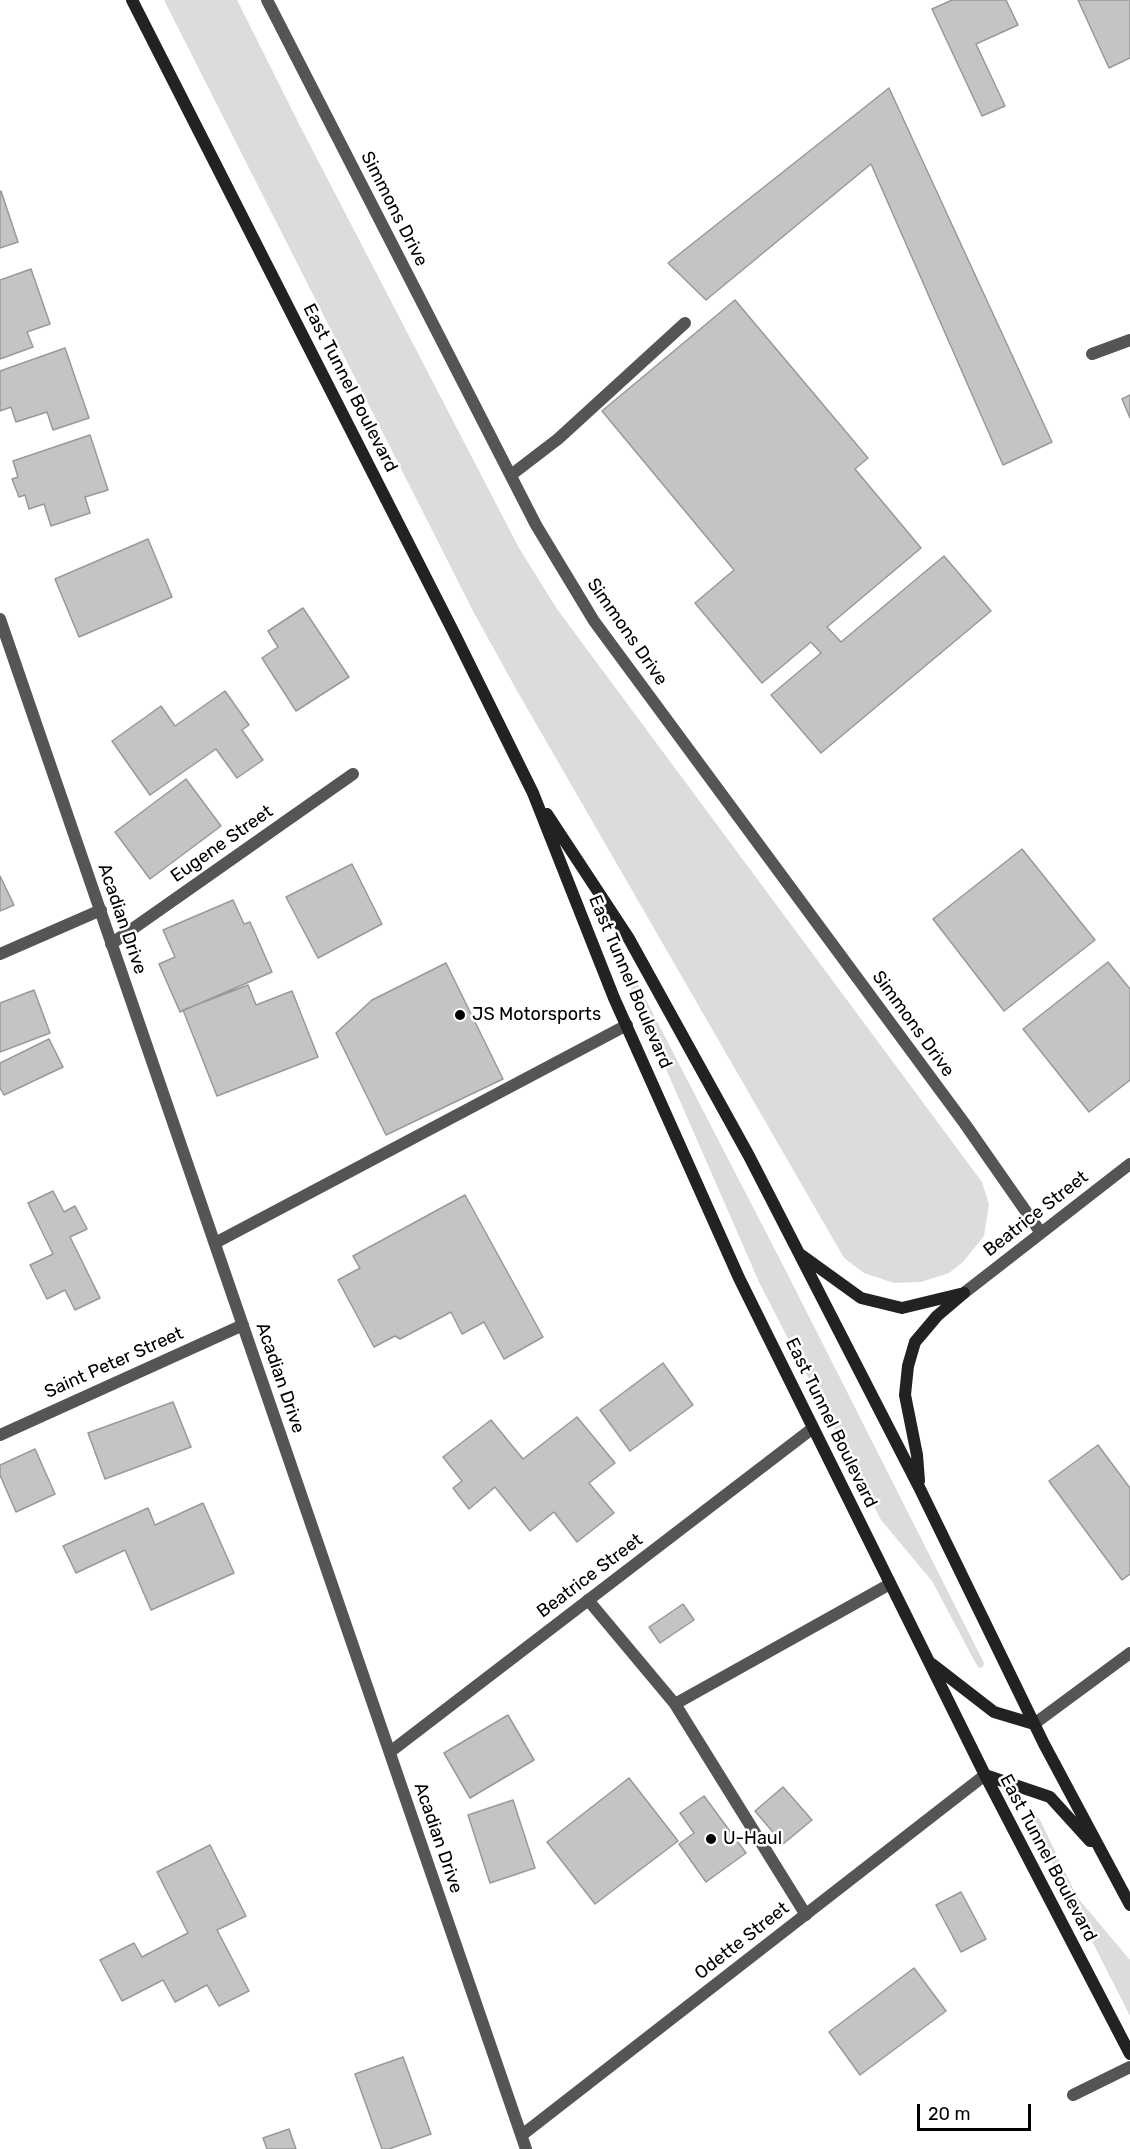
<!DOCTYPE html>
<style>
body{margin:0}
#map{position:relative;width:1130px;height:2149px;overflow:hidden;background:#fff;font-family:Rubik,sans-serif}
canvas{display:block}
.scale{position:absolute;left:917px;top:2104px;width:114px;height:27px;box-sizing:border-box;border:3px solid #000;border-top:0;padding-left:8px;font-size:18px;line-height:21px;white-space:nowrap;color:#000;-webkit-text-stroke:4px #fff;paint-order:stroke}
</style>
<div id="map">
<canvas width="1130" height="2149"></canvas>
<div class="scale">20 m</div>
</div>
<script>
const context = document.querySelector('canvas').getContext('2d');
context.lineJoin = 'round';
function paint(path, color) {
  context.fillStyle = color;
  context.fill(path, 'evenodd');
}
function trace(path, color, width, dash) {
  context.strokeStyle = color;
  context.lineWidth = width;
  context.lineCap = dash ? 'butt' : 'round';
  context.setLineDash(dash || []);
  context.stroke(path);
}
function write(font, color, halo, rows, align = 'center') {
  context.font = font + ' Rubik,sans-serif';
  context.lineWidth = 5;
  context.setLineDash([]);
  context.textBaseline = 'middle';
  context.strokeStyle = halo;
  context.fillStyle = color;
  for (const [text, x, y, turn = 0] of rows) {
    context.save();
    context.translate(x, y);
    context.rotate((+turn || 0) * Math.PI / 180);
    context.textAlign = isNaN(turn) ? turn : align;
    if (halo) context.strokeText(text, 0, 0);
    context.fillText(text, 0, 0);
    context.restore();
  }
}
const green = new Path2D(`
 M164,0H237L298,122L519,548L557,609L982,1182L989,1204L984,1236L963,1262L949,1273L921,1282L894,1283L864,1273L844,1258L516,689L474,613Z
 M608,936L614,938L787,1273L984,1663L983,1667L979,1668L975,1662L932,1581L881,1520L759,1282Z
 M1034,1813L1040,1820L1077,1897L1130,1960V2016L1029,1817Z`);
const building = new Path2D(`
 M952,0H1006L1018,25L976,44L1005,106L982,116L932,9Z
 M1078,0H1130V58L1109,68Z
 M889,88L1052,442L1003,465L871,164L706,300L668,263Z
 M1,191L18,242L0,248V192Z
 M31,269L50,324L27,332L33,347L0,359V280Z
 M735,300L868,458L855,469L921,548L827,627L841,642L944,556L991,611L821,753L771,695L821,653L811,642L762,683L695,603L734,570L602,411Z
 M65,348L89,418L53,430L47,412L16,422L11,407L0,411V371Z
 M1130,395V418L1122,399Z
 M90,435L108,490L85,497L90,513L51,526L44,504L29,509L25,495L19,497L12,479L18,477L13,461Z
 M148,539L172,597L79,637L55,579Z
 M303,608L349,677L296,711L262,658L278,647L268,631Z
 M225,691L249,725L242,730L263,760L237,778L216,749L150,795L112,741L161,706L175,726Z
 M186,779L221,826L150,879L115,832Z
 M1022,849L1095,940L1004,1011L933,919Z
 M352,864L382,924L318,958L286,897Z
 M0,876L14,905L0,911Z
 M233,900L244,924L250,922L272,972L180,1012L159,964L175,957L163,930Z
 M1108,962L1130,989V1080L1089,1112L1023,1029Z
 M446,963L503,1079L386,1135L336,1033L372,1000Z
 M248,985L256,1005L292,991L318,1057L217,1096L183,1010Z
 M34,990L50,1033L0,1052V1003Z
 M49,1039L63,1067L4,1095L0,1088V1063Z
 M53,1191L64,1212L75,1206L87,1229L70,1237L100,1298L75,1310L65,1290L47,1299L30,1265L53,1254L28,1203Z
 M465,1195L543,1337L504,1359L484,1322L462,1334L451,1312L400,1339L395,1336L374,1347L338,1280L360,1268L353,1256Z
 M663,1363L693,1405L630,1451L600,1410Z
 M173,1402L191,1447L105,1479L88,1433Z
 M577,1417L615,1463L589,1483L614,1513L577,1542L554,1512L530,1531L495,1487L469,1509L453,1488L462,1481L443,1457L491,1420L523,1459Z
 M1098,1445L1130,1488V1574L1122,1580L1049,1481Z
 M35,1449L55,1494L16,1512L0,1475V1465Z
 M203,1503L234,1573L151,1610L125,1550L76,1573L63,1546L148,1508L155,1525Z
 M683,1604L694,1620L660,1643L649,1627Z
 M508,1715L534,1760L470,1798L444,1753Z
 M629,1778L678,1841L595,1904L547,1842Z
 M783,1787L812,1820L783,1844L755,1811Z
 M704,1796L746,1853L706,1882L679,1844L694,1833L680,1813Z
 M513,1800L535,1868L490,1883L468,1815Z
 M210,1845L246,1916L217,1930L249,1991L219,2006L207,1985L175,2002L163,1980L122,2001L100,1960L134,1943L142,1957L188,1933L157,1872Z
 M961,1892L986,1939L961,1952L936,1905Z
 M914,1968L946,2011L860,2075L829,2032Z
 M403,2057L431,2134L389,2149H382L355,2074Z
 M289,2129L296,2149H267L263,2138Z`);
const service = new Path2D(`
 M511,475L558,439L685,323
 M215,1243L627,1025
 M588,1600L675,1704L806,1915
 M675,1704L890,1584
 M1073,2095L1130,2067`);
const minor = new Path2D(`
 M267,0L536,525L594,621L965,1124L1041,1233
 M1092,354L1130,340
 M0,619L526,2149
 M111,944L353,774
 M0,954L101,910
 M964,1293L1130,1164
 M0,1435L243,1325
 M1034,1724L1130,1653
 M390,1752L813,1428
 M522,2135L985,1775`);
const secondary = new Path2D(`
 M132,0L453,631L533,793L614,998L739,1278L985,1775L1130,2054
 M547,814L628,937L749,1156L920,1489L1044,1744L1130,1905
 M800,1254L861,1298L902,1308L960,1294
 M919,1481L917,1455L905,1395L908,1366L915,1342L937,1316L964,1293
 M932,1664L994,1712L1034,1724
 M985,1775L1050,1797L1090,1841`);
const markers = [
 [460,1015,6,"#000"],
 [711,1839,6,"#000"]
];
const streetNames = [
 ["Simmons Drive",394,209,63],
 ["East Tunnel Boulevard",350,388,63],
 ["Simmons Drive",627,632,55],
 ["Eugene Street",222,844,-35],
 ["Acadian Drive",122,919,71],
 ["East Tunnel Boulevard",630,982,67],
 ["Simmons Drive",913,1024,54],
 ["Beatrice Street",1036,1214,-38],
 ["Saint Peter Street",114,1363,-24],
 ["Acadian Drive",280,1378,71],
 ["East Tunnel Boulevard",831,1423,64],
 ["Beatrice Street",590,1576,-37],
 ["Acadian Drive",438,1838,71],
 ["East Tunnel Boulevard",1048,1858,62],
 ["Odette Street",742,1941,-38]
];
const poiNames = [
 ["JS Motorsports",472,1015],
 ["U-Haul",723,1839]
];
paint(green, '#dcdcdc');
paint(building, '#c4c4c4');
trace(building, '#999', 1.5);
trace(service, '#555', 12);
trace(minor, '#555', 12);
trace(secondary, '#222', 12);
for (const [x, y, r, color] of markers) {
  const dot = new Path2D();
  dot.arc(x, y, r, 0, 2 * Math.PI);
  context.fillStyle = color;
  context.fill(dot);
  trace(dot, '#fff', 2);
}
write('18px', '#000', '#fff', streetNames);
write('18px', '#000', '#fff', poiNames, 'left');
</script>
